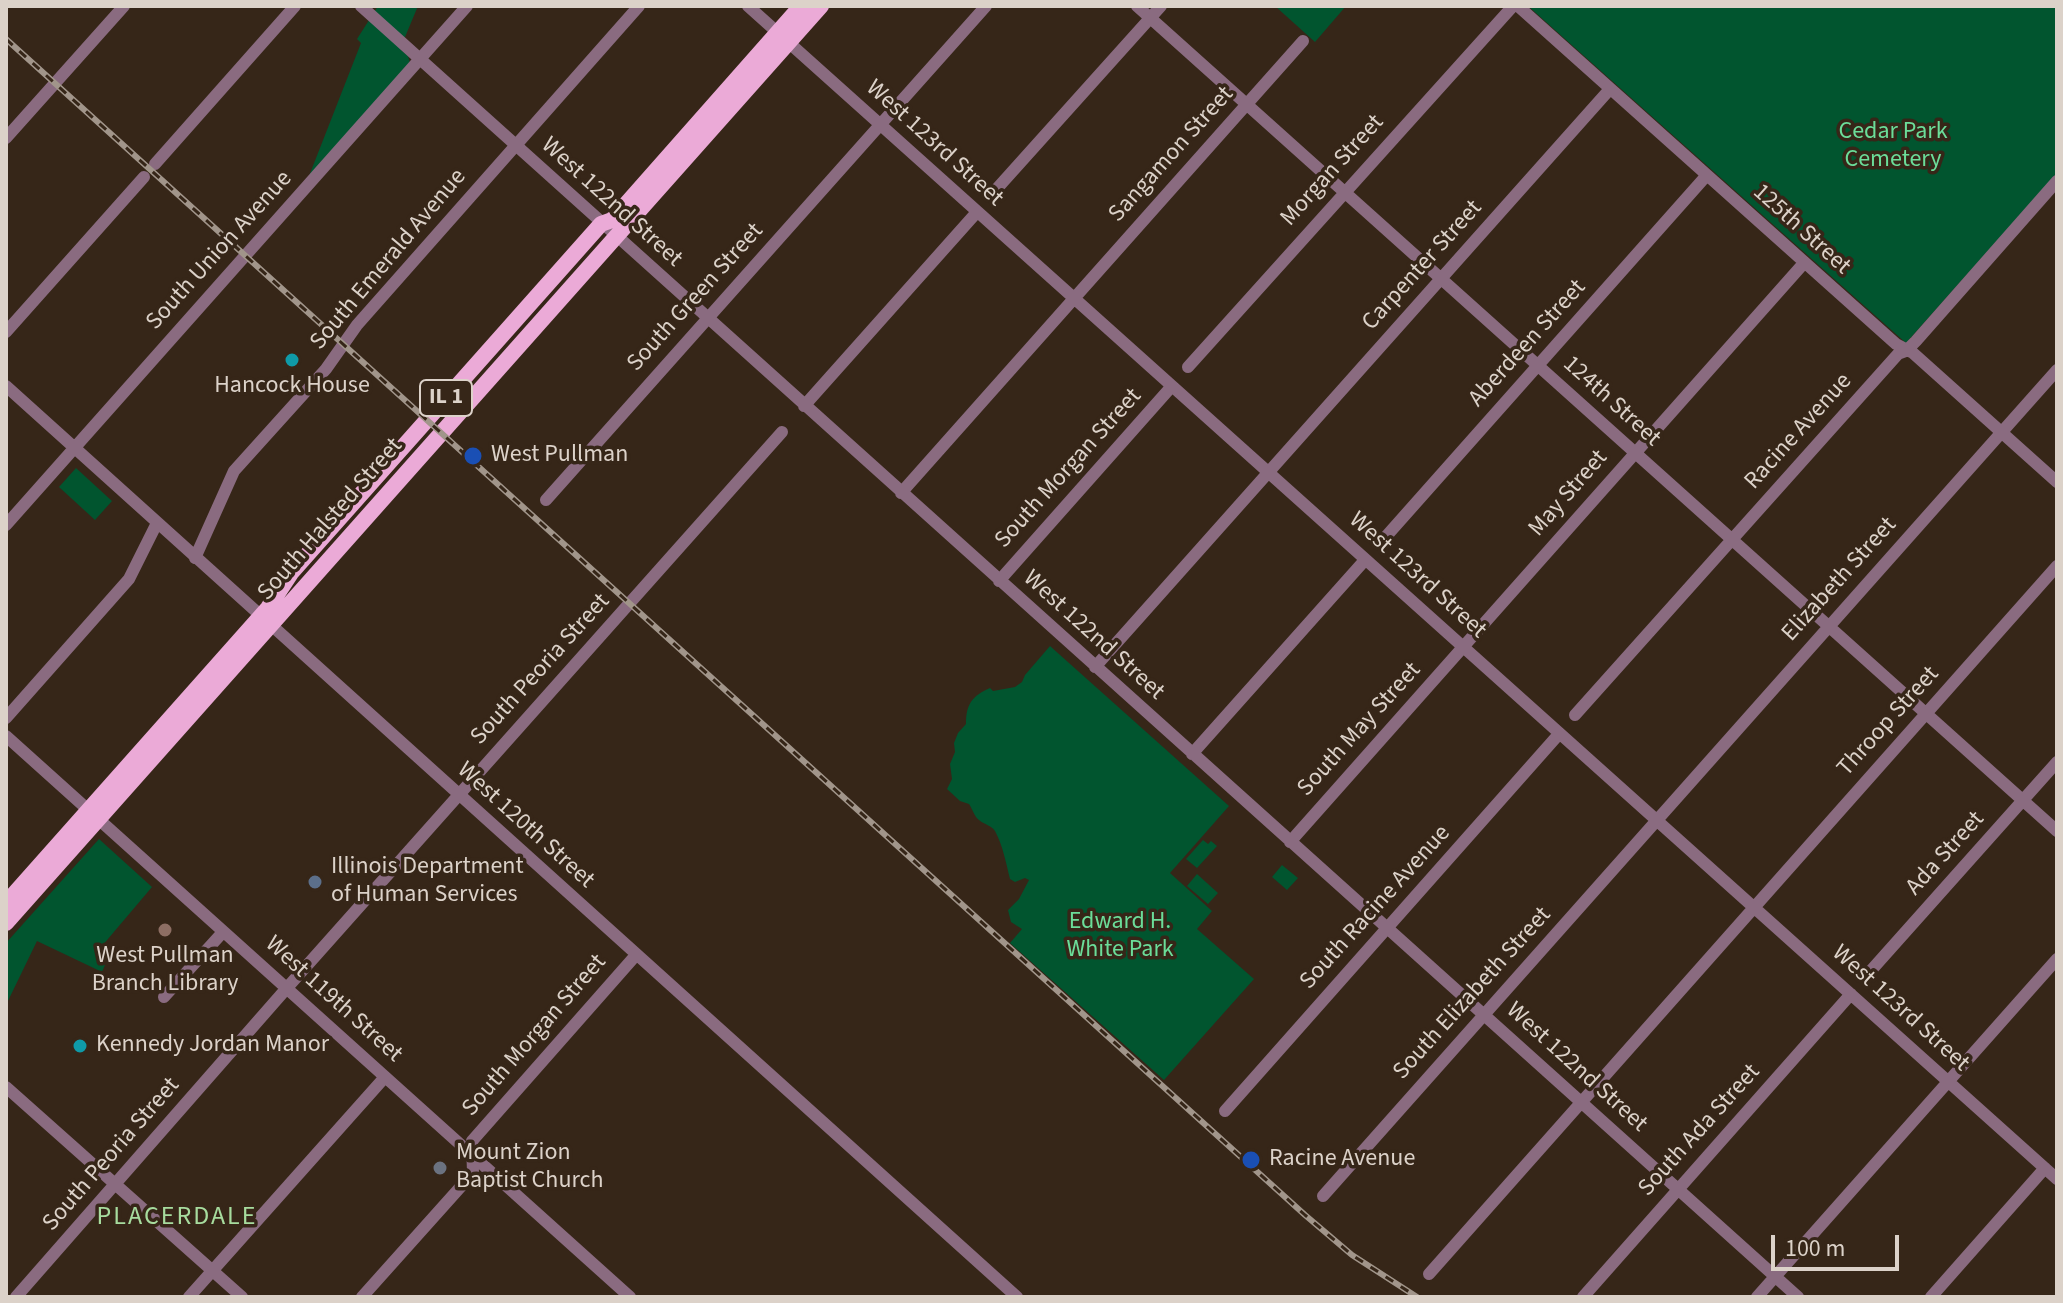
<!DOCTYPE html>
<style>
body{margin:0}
#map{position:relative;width:2063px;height:1303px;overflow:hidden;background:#362618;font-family:"Source Sans 3",sans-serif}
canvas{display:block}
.frame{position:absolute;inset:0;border:8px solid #dcd2c9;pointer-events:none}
.scale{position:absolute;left:1771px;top:1235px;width:128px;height:36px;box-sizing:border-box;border:4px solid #dcd2c9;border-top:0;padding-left:10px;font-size:24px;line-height:28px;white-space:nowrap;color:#dcd2c9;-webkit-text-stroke:6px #362618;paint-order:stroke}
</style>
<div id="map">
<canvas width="2063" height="1303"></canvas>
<div class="frame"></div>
<div class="scale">100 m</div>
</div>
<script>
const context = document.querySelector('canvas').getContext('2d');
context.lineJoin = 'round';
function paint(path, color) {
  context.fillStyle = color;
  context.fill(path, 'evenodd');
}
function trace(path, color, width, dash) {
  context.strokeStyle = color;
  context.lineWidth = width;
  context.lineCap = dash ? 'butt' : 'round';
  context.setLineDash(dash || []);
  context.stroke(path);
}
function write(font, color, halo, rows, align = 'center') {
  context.font = font + ' "Source Sans 3",sans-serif';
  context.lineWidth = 7;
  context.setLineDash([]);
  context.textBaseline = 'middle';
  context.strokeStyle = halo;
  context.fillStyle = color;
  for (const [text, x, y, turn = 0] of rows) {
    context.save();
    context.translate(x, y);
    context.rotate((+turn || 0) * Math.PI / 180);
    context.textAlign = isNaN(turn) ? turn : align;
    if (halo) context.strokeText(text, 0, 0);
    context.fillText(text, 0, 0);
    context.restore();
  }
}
const green = new Path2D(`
 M378,6H418L400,49L408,56L410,63L309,176L361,43L357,39Z
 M1275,6H1346L1315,42Z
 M1528,6H2057V173L1906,343Z
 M76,468L112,501L95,520L59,487Z
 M1050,646L1229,806L1170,873L1212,911L1197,929L1254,979L1164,1080L1010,943L1022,929L1011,922L1008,910L1019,899L1029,880L1025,878L1015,882L1010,879C1006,863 1003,846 995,831C991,825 985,825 979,820C974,816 973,810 969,804L960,801L947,789L952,779L950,764L955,752L954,743L958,733L966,724C966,704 972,696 990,688L993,691L1015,687L1022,682L1025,675Z
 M99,839L152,887L102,946L110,953L102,972L37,941L6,1005V943Z
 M1203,840L1208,844L1211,841L1217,846L1197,868L1186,859Z
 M1282,865L1298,878L1287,890L1272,877Z
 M1197,874L1218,893L1208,904L1187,886Z`);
const minor = new Path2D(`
 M361,6L1798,1297
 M748,6L2057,1179
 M1137,6L2057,831
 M1518,6L1896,344L1913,353L2057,482
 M6,138L124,6
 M155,164L295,6
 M993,193L1161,6
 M6,332L144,177
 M1188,367L1513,6
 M6,386L1017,1297
 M804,406L977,212
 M901,493L1303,41
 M546,500L986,6
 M6,525L467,6
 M1382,541L1707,175
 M195,558L234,471L326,369L357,325L639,6
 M999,581L1172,386
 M1095,667L1610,89
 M1575,715L1898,354L1906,351L1916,341L2057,181
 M6,718L129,579L157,523
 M6,736L630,1297
 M1192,754L1365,560
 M1290,842L1804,263
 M1867,975L2057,762
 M164,997L223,932
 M6,1087L242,1297
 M1225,1111L1559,734
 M1323,1196L2057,370
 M1429,1274L2057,566
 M16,1297L286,989L782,432
 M189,1297L385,1077
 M362,1297L473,1173L472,1141L636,955
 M1583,1297L1851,994
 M1757,1297L2057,959
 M1931,1297L2045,1168`);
const major = new Path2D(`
 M6,903L268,608L291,573L601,224L612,220L801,6
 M6,923L821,6`);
const rail = new Path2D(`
 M6,39L1305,1215L1352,1255L1417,1297`);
const markers = [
 [292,360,8,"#0f9aa8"],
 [473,456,10,"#1a4fb4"],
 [315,882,8,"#5c6f8a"],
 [165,930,8,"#8d6e63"],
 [80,1046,8,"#0f9aa8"],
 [1251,1160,10,"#1a4fb4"],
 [440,1168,8,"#6b7280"]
];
const shields = [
 [446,398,52]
];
const shieldNames = [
 ["IL 1",446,398]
];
const parkNames = [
 ["Cedar Park",1893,133],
 ["Cemetery",1893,161],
 ["Edward H.",1120,923],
 ["White Park",1120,951]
];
const streetNames = [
 ["West 123rd Street",934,144,42],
 ["Sangamon Street",1172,155,-48],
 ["Morgan Street",1333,171,-48],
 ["West 122nd Street",611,203,42],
 ["125th Street",1801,230,42],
 ["South Union Avenue",220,251,-48],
 ["South Emerald Avenue",389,260,-50],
 ["Carpenter Street",1423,266,-48],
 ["South Green Street",696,298,-48],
 ["Aberdeen Street",1528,344,-48],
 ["124th Street",1611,402,42],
 ["Racine Avenue",1799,432,-48],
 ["South Morgan Street",1069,469,-48],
 ["May Street",1569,494,-49],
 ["South Halsted Street",331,520,-49],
 ["West 123rd Street",1417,576,42],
 ["Elizabeth Street",1840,580,-48],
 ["West 122nd Street",1093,636,42],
 ["South Peoria Street",541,670,-48],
 ["Throop Street",1889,722,-48],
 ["South May Street",1360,730,-48],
 ["West 120th Street",525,826,42],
 ["Ada Street",1946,854,-48],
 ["South Racine Avenue",1376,908,-48],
 ["South Elizabeth Street",1473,994,-48],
 ["West 119th Street",333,1000,42],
 ["West 123rd Street",1900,1009,42],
 ["South Morgan Street",535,1036,-49],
 ["West 122nd Street",1576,1068,42],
 ["South Ada Street",1700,1131,-48],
 ["South Peoria Street",112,1155,-49]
];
const poiNames = [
 ["Hancock House",292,387,"center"],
 ["West Pullman",491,456],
 ["Illinois Department",331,868],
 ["of Human Services",331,896],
 ["West Pullman",165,957,"center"],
 ["Branch Library",165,985,"center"],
 ["Kennedy Jordan Manor",96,1046],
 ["Mount Zion",456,1154],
 ["Baptist Church",456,1182],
 ["Racine Avenue",1269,1160]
];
const neighbourhoodNames = [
 ["PLACERDALE",177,1218]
];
paint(green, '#01552f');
trace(minor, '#8a6b80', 12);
trace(major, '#ebaad7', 16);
trace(rail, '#a1958a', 6);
trace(rail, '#362618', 3, [9]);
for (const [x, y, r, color] of markers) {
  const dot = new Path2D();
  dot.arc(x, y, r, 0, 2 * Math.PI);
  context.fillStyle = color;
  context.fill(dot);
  trace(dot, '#362618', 3);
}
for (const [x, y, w] of shields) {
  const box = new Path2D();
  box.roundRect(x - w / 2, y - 18, w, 36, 6);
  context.fillStyle = '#362618';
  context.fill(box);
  trace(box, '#dcd2c9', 2);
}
write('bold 22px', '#dcd2c9', null, shieldNames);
write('24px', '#6bdd99', '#362618', parkNames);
write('24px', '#dcd2c9', '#362618', streetNames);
write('24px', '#dcd2c9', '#362618', poiNames, 'left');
context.letterSpacing = '2px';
write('26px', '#a7dc9e', '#362618', neighbourhoodNames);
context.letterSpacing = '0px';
</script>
